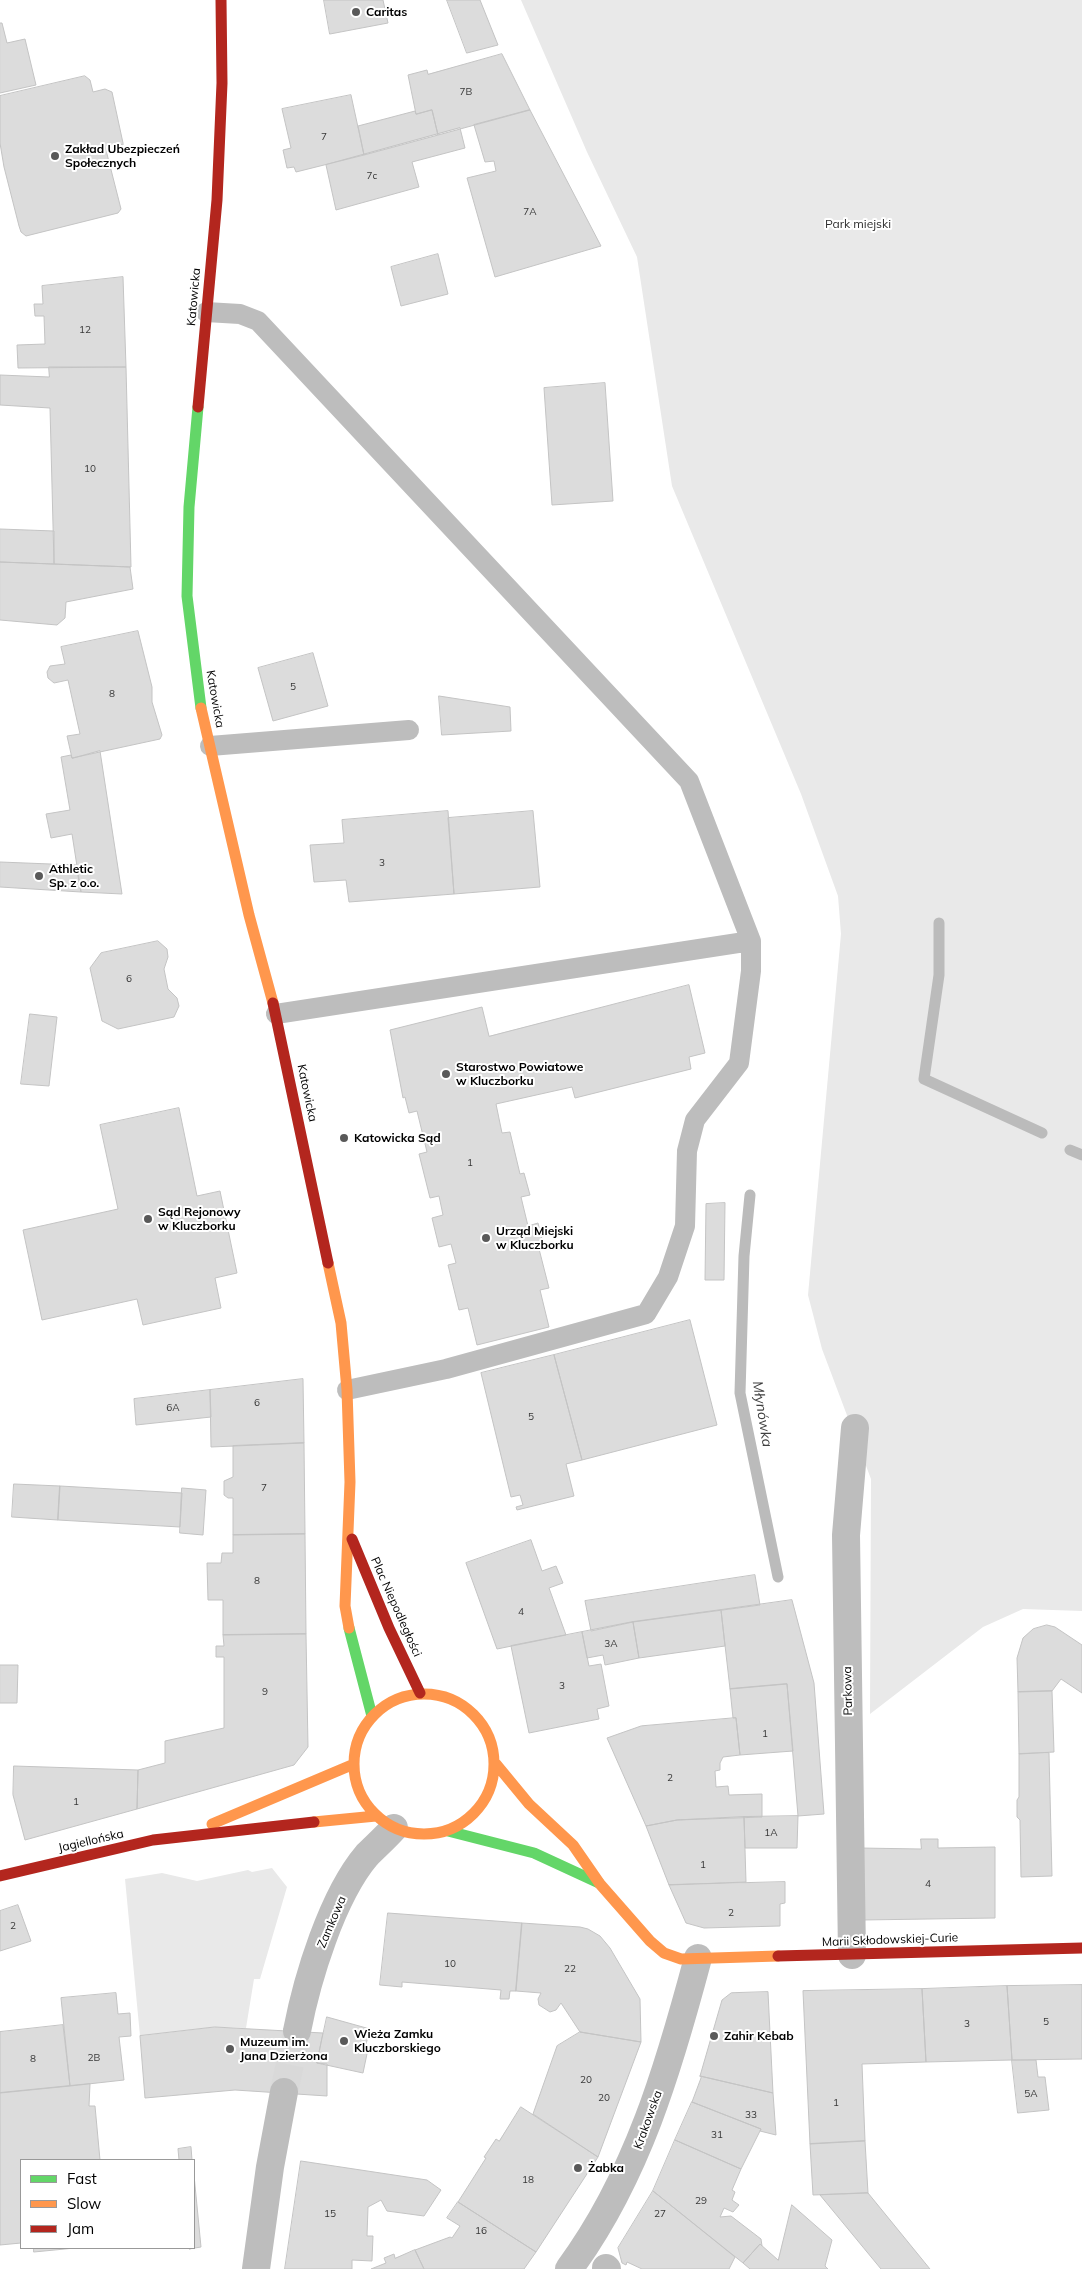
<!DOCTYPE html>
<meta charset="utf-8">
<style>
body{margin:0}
#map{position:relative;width:1082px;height:2269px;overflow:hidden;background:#fff;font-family:Mulish,sans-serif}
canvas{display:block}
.legend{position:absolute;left:20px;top:2159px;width:175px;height:90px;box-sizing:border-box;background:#fff;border:1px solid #999;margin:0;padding:6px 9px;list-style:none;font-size:15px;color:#000}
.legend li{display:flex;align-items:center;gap:10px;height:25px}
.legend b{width:25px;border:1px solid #999}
</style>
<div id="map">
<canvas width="1082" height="2269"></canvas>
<ul class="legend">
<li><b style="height:6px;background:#63d668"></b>Fast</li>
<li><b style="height:6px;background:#ff974d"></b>Slow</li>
<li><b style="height:6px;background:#b3261e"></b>Jam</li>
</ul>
</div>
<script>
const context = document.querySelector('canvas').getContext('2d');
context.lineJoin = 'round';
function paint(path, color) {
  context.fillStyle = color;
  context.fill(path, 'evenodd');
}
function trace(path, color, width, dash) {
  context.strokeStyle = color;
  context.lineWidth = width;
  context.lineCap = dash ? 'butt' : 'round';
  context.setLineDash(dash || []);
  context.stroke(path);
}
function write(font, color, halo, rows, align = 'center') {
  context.font = font + ' Mulish,sans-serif';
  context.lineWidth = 4;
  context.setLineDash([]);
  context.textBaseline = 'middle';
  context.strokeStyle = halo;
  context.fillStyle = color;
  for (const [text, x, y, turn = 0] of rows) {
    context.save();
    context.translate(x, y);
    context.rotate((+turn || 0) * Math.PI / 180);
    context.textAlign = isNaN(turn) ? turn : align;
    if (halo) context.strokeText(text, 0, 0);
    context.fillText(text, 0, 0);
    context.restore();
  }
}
const green = new Path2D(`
 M521,0H1082V1611L1023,1609L983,1627L870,1714L871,1479L822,1349L808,1295L841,934L838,896L801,794L672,486L637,257L587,152Z
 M272,1868L287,1887L260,1979H254L246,2028L215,2027L140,2036L125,1879L162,1873L197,1881L248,1870L252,1872Z`);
const stream = new Path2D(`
 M939,923V975L924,1079L1042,1133
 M1070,1150L1082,1155
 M750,1195L744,1256L740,1393L778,1577`);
const building = new Path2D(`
 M324,0H383L388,23L330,34Z
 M447,0H480L498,45L467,53Z
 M0,23H2L7,43L25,39L36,85L0,93Z
 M502,54L530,110L438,135L432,110L416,114L408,75L427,70L428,74Z
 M85,76L90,80L93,92L105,89L112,92L123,143V145L118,143L105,146L121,209L118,213L26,236L21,232L19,226L4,167L0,143V96Z
 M351,95L364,155L296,172L294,167L287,168L283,150L291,148L282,109Z
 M432,110L438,135L364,155L358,126L415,111L416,114Z
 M530,110L601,246L495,277L467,178L496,171L494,161L485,162L474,125Z
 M460,128L465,148L412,162L419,187L336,210L326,165Z
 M438,254L448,294L401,306L391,267Z
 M123,277L126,367L18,368L17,345L45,344L44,316H35L34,304H43L42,286Z
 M49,367H126L131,567L54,564L50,408L0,405V375L49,377Z
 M605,383L613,501L552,505L544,388Z
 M0,529L54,531V564L0,562Z
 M0,562L130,567L133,589L66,602L65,618L57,625L0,620Z
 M138,631L152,687V702L162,735L160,739L72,758L67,736L80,734L68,680L54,683L48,678L47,672L50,666L65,664L61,647Z
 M313,653L328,706L273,721L258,668Z
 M439,696L510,707L511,731L442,735Z
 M100,751L122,894L81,892L72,834L51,838L46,814L70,810L61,757L71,755L72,758Z
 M448,811L454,894L349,902L346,880L314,882L310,845L344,843L342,820Z
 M533,811L540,887L454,894L448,818Z
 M0,862L76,865L81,892L0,887Z
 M158,941L167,949L168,957L164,969L168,989L177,998L179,1006L174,1017L118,1029L102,1021L90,968L101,953Z
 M689,985L705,1053L689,1057L691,1069L575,1098L572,1087L496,1104L502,1133L510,1132L520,1174L524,1173L530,1195L521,1197L528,1226L538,1223L543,1243L538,1245L549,1288L540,1290L549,1327L477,1345L468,1308L459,1310L448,1265L456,1263L451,1244L439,1247L432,1218L443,1215L439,1196L430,1198L419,1154L427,1152L417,1111L409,1113L405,1097L403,1098L390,1030L482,1007L489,1036Z
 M30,1014L57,1017L49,1086L21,1084Z
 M179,1108L197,1196L220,1191L237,1273L215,1278L221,1308L143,1325L137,1299L42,1320L23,1230L118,1209L100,1125Z
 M725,1203L724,1280H705L706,1204Z
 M690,1320L717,1425L582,1460L554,1355Z
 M554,1355L582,1460L566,1464L574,1496L517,1510L516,1507L523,1505L520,1495L511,1497L481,1373Z
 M303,1379L304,1443L211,1447L210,1390Z
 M210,1390L211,1417L136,1425L134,1399Z
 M304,1443L305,1534L233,1535V1498H228L224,1495V1481L233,1477V1446Z
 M14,1484L60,1486L58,1520L12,1517Z
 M60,1486L182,1493L180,1527L58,1520Z
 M182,1488L206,1490L203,1535L180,1533Z
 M305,1534L306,1634L223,1635V1600H208L207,1563H221L222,1553H233V1535Z
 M531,1540L542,1571L556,1566L563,1583L549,1588L566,1635L497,1649L466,1563Z
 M755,1575L760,1605L633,1622L591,1631L585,1601Z
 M792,1600L814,1683L824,1814L798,1816L787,1684L730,1689L721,1610Z
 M721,1610L725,1646L639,1658L633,1622Z
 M633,1622L639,1658L605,1665L603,1655L587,1658L582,1632Z
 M1047,1625L1055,1627L1082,1645V1693L1061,1679L1052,1691L1018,1692L1017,1658L1023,1638L1033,1629Z
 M582,1632L589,1666L601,1664L609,1706L597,1709L599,1719L529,1733L511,1646Z
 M306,1634L308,1747L294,1765L137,1809L138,1770L165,1763V1741L224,1728V1657H216V1646H224L223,1635Z
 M0,1665H18L17,1703H0Z
 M787,1684L793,1751L740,1755L736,1718H733L730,1689Z
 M1052,1691L1054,1752L1019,1754L1018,1692Z
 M736,1718L740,1755L723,1757L720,1763V1770L715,1771L716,1787L728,1786L729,1795L762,1794V1817L677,1820L646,1826L607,1738L641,1726Z
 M1049,1753L1052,1876L1021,1877L1020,1820L1017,1817V1800L1019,1797V1754Z
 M14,1766L138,1770L137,1809L25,1840L13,1795Z
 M798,1816L797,1848H745L744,1817Z
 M744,1817L746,1882L669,1885L646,1826L677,1820Z
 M921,1839H938V1848L995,1847V1918L862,1920L860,1848L921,1849Z
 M785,1882V1903L780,1904V1926L704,1928L686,1923L669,1885Z
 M18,1905L31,1941L0,1951V1911Z
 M388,1913L522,1923L516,1991H510L509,1999H500L501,1990L402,1982V1987L380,1985Z
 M522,1923L580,1927L588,1929L600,1936L610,1948L640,1999L641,2042L580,2032L561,2003L556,2010L550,2012L539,2005L538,1999L541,1993L516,1991Z
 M1082,1985V2059L1012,2060L1007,1986Z
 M1007,1986L1012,2060L926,2062L922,1989Z
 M922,1989L926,2062L862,2064L865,2141L810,2144L803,1991Z
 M768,1992L773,2093L700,2076L722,2000L731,1993Z
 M116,1993L118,2014L130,2013L131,2036L119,2037L124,2080L70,2086L61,1998Z
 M327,2017L370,2029L365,2048L368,2049L363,2073L317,2063Z
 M63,2025L70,2086L0,2093V2032Z
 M215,2027L323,2033L317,2063L327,2064V2096L235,2090L145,2098L140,2036Z
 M580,2032L641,2042L598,2157L533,2114L557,2046Z
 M1012,2060H1036L1038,2077H1045L1049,2110L1018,2113Z
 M700,2076L773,2093L776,2135L760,2131L761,2129L692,2102L701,2078Z
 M90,2084L89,2106H95L100,2160H21V2243L0,2245V2093Z
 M692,2102L761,2129L741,2169L675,2140Z
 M521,2107L598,2157L536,2252L458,2202L486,2158L484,2157L496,2139L499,2141Z
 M675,2140L741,2169L732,2190L735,2192L732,2200L739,2205L733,2212L724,2208L720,2217L731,2216L761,2239L762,2246L760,2244L743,2263L653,2191Z
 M865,2141L868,2193L813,2195L810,2144Z
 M191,2147L192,2160H179L178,2149Z
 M301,2161L427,2180L441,2190L424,2216L387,2211L381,2200L368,2207L367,2236H373L372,2261L352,2260V2269H285Z
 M194,2175L201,2247L189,2249L194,2248Z
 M653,2191L735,2257L729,2269H642L627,2262L626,2265L622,2263L618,2248Z
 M868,2193L930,2269H881L820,2195Z
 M458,2202L536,2252L524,2269H424L415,2250L450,2237L452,2238L460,2226L447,2218Z
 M792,2205L832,2240L825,2266L828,2269H750L743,2263L760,2244L778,2260Z
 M34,2248H75L34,2252Z
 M415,2250L424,2269H371L386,2263L384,2258L394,2254L395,2258Z`);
const streetTunnel = new Path2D(`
 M284,2092L297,2031`);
const lane = new Path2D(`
 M206,312L240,314L258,321L689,781L751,941V971L739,1063L695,1120L687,1151L685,1226L668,1277L646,1314L446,1369L347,1390
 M210,746L409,730
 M276,1014L751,941`);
const street = new Path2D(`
 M852,1955L846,1535L855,1428
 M297,2031C307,1979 332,1896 367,1855C376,1846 386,1837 394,1828
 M606,2268L607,2269
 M256,2269L270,2167L284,2092
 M569,2269C637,2177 669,2067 698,1958`);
const fast = new Path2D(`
 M198,407L189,507L187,596L201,708
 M349,1628L372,1716
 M448,1831L534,1853L599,1883`);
const slow = new Path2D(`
 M201,708L249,915L273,1003
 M328,1263L341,1323L347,1390L350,1482L345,1606L349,1628
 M354 1764a70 70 0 1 1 140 0a70 70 0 1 1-140 0Z
 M496,1764L529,1804L573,1845L600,1884L650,1941L664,1953L681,1959L778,1956
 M314,1822L376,1816
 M212,1824L354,1764`);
const jam = new Path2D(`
 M198,407L217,200L222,83L221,0
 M273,1003L328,1263
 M352,1539L389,1628L420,1693
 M0,1876L153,1840L314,1822
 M778,1956L1082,1948`);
const markers = [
 [356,12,5,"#595959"],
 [55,156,5,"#595959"],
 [39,876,5,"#595959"],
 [446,1074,5,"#595959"],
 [344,1138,5,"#595959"],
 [148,1219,5,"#595959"],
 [486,1238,5,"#595959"],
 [714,2036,5,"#595959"],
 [344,2041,5,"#595959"],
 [230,2049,5,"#595959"],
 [578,2168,5,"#595959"]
];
const numberNames = [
 ["7B",466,92],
 ["7",324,137],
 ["7c",372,176],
 ["7A",530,212],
 ["12",85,330],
 ["10",90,469],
 ["5",293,687],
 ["8",112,694],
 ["3",382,863],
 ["6",129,979],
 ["1",470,1163],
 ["6",257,1403],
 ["6A",173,1408],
 ["5",531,1417],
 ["7",264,1488],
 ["8",257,1581],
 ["4",521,1612],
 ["3A",611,1644],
 ["3",562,1686],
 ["9",265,1692],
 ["1",765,1734],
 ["2",670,1778],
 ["1",76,1802],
 ["1A",771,1833],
 ["1",703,1865],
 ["4",928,1884],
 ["2",731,1913],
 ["2",13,1926],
 ["10",450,1964],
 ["22",570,1969],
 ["5",1046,2022],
 ["3",967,2024],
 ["2B",94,2058],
 ["8",33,2059],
 ["20",586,2080],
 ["5A",1031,2094],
 ["20",604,2098],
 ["1",836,2103],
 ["33",751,2115],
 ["31",717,2135],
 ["18",528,2180],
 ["29",701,2201],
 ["15",330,2214],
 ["27",660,2214],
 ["16",481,2231]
];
const poiNames = [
 ["Caritas",366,12],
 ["Zakład Ubezpieczeń",65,149],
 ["Społecznych",65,163],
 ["Athletic",49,869],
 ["Sp. z o.o.",49,883],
 ["Starostwo Powiatowe",456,1067],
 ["w Kluczborku",456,1081],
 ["Katowicka Sąd",354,1138],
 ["Sąd Rejonowy",158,1212],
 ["w Kluczborku",158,1226],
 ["Urząd Miejski",496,1231],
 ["w Kluczborku",496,1245],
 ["Wieża Zamku",354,2034],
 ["Kluczborskiego",354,2048],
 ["Zahir Kebab",724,2036],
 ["Muzeum im.",240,2042],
 ["Jana Dzierżona",240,2056],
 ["Żabka",588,2168]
];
const parkNames = [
 ["Park miejski",858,224]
];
const streetNames = [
 ["Katowicka",194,297,-85],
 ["Katowicka",215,699,80],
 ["Katowicka",307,1093,78],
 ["Plac Niepodległości",396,1607,66],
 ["Parkowa",848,1691,-91],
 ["Jagiellońska",91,1841,-13],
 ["Zamkowa",332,1922,-67],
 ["Marii Skłodowskiej-Curie",890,1940,-2],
 ["Krakowska",648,2120,-70]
];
const waterNames = [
 ["Młynówka",762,1414,81]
];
paint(green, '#e9e9e9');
trace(stream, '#bbb', 11);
paint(building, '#dcdcdc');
trace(building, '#c4c4c4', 1);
trace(streetTunnel, '#d9d9d9', 28, [28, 14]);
trace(lane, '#bdbdbd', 20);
trace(street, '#bdbdbd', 28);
trace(fast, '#63d668', 11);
trace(slow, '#ff974d', 11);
trace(jam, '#b3261e', 11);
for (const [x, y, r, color] of markers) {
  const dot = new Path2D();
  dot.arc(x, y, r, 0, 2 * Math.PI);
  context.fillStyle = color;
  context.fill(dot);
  trace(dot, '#fff', 2);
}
write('10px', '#373737', null, numberNames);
write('bold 12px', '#000', '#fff', poiNames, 'left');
write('12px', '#2e2e2e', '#fff', parkNames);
write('12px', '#000', '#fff', streetNames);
write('italic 14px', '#3f3f3f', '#fff', waterNames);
</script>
